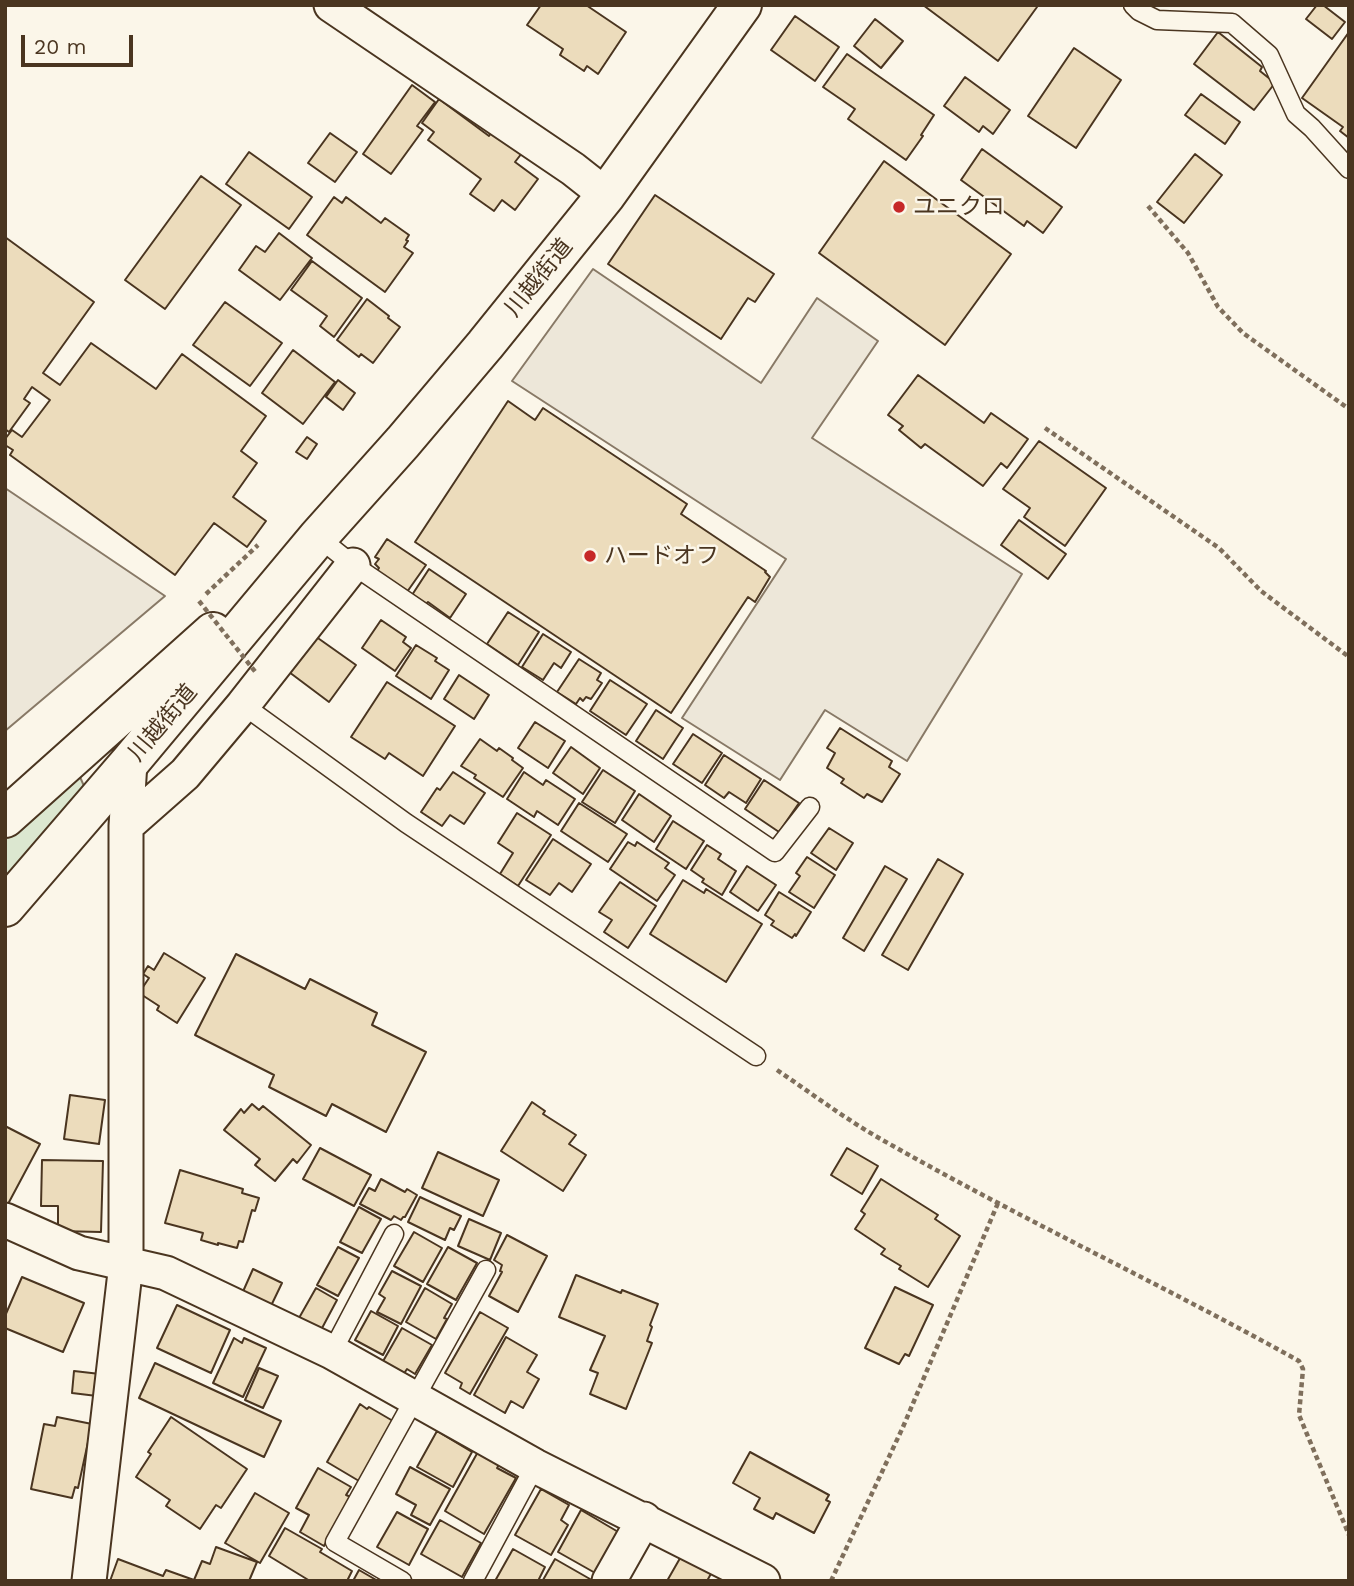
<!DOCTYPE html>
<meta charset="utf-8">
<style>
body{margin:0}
#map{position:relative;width:1354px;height:1586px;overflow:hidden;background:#fbf6e9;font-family:"Work Sans",sans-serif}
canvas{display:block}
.frame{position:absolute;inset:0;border:7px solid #4a3520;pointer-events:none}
.scale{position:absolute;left:21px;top:35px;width:112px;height:32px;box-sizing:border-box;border:4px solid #4a3520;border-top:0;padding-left:9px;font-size:21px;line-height:24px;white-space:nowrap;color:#4a3520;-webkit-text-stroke:5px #fbf6e9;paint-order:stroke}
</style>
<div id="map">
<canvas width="1354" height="1586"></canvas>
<div class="frame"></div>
<div class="scale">20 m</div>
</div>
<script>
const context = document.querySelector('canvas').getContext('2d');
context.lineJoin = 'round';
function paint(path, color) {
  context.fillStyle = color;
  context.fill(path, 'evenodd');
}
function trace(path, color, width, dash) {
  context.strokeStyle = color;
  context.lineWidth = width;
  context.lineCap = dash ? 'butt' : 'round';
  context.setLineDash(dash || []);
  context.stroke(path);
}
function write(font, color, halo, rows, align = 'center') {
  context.font = font + ' "Work Sans","Noto Sans JP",sans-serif';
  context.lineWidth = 5;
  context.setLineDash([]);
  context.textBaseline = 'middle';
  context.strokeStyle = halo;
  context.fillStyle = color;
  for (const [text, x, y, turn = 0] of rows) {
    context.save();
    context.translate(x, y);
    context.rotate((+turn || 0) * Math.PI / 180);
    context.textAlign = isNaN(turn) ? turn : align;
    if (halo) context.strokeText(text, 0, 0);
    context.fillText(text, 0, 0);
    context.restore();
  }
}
const green = new Path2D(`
 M80,777L84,786L5,883V839L72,778Z`);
const parking = new Path2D(`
 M593,269L761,383L817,298L878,341L812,438L1022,574L907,761L825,710L780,780L682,718L786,559L512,381Z
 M5,488L165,596L5,731Z`);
const building = new Path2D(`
 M541,5H586L626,32L598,74L587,66L584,71L560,55L563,49L527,25Z
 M923,5H1035L1037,7L998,61Z
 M1317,5H1323L1345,22L1332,39L1306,19Z
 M795,16L839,47L815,81L771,50Z
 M875,19L903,41L881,68L854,46Z
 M1218,32L1262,67L1260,71L1275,83L1254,110L1194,64Z
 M1349,32V138L1340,131L1343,127L1302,98Z
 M1074,48L1121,80L1076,148L1028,116Z
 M847,54L934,115L921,135L923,136L906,160L848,119L855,109L823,87Z
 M965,77L1010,110L993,134L983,126L979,132L944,106Z
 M412,85L435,102L417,126L423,130L391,174L363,154Z
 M1201,94L1240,122L1225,144L1185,115Z
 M439,99L489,136L492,131L522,153L515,162L538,179L515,210L502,200L494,211L470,194L481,179L428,140L434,132L422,123Z
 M330,133L357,152L335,182L308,163Z
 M982,149L1062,207L1043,233L1027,221L1024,226L961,180Z
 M249,152L312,197L289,229L226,184Z
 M1195,154L1222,175L1184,223L1157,202Z
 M884,161L1011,254L945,345L819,253Z
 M201,176L241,205L165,309L125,280Z
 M655,195L774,274L755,302L748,298L721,339L608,264Z
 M334,197L342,203L346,197L381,223L385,218L409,235L406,240L408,241L404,247L413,253L385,292L307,235Z
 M279,233L312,258L280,300L239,270L256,246L265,252Z
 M5,237L94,302L43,373L60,385L91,343L156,389L182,354L266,416L241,451L257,463L233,497L266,521L247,547L214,523L175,575L10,455L13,450L5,445V439L12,430L22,437L50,400L32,387L24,399L30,403L9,432L5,429Z
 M312,261L362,298L334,337L320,326L327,316L291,290Z
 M367,299L389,316L388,318L400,327L373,363L361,354L359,357L337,340Z
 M225,302L282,343L250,386L193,345Z
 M293,350L335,382L303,424L262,393Z
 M918,375L984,423L991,413L1028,439L1007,468L1001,463L983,486L925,444L921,448L899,430L903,426L888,415Z
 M338,380L355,393L343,410L326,397Z
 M508,401L535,420L543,408L687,504L681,514L766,571L765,572L770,577L755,602L748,597L671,713L415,542Z
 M307,437L317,444L307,459L296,452Z
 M1039,441L1106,488L1065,546L1024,517L1030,508L1003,489Z
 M1019,520L1066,554L1048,579L1001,545Z
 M387,539L426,565L407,592L377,571L379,568L375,564L379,559L375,557Z
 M429,569L466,594L450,618L428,602L426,604L412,595Z
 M508,612L539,632L518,665L487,644Z
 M381,620L406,637L403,642L411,648L395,671L362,648Z
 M543,634L571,652L561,668L554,663L543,680L522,667Z
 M315,636L356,665L329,702L289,672Z
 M416,645L437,658L435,661L449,670L431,699L396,676Z
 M579,659L601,673L597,680L602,683L591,699L586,697L583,701L580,698L576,704L557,692Z
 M459,675L489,695L474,719L444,699Z
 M610,680L647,704L626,735L590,711Z
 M387,682L455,726L423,776L389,753L385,759L351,737Z
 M656,710L683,728L663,759L636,741Z
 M535,722L565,741L548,768L518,748Z
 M840,728L892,761L889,767L900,774L882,802L867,794L864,798L841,783L844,779L827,768L835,753L827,748Z
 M693,734L722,753L702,783L673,764Z
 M480,739L497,751L499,748L513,758L512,760L523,768L503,797L474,778L476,775L461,766Z
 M571,747L600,768L583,794L553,773Z
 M724,755L761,779L746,803L729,792L724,798L705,785Z
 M603,770L635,791L615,823L582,802Z
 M453,772L485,793L464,824L450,815L442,826L421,812L437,788L440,790Z
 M524,772L543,785L546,780L575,799L558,825L537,811L534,817L507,799Z
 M764,780L799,803L779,832L745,809Z
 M639,794L671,816L654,842L622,820Z
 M579,803L627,834L608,862L561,831Z
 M517,813L551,835L518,886L500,874L513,853L498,843Z
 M673,821L704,841L686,869L656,849Z
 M829,828L853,843L836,870L811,853Z
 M553,839L591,864L572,892L559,883L550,895L526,880Z
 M628,842L635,846L637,842L669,863L665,868L675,875L657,901L610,869Z
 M707,845L721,854L718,859L736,871L722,895L702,882L704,879L691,870Z
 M807,857L835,875L814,908L789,892L800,876L796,873Z
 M938,859L963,874L908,970L882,955Z
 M747,866L776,885L758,911L730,892Z
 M885,866L907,879L864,951L843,938Z
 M683,880L704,893L706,889L762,924L726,982L650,934Z
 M620,882L656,906L628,948L604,932L612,920L599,912Z
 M779,892L811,912L796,936L795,934L792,938L771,925L774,921L765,915Z
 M164,953L205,978L177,1023L157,1010L159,1006L139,993L149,978L143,974L148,966L154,970Z
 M236,954L305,989L310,979L377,1013L372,1025L426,1052L386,1132L332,1104L326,1116L269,1087L274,1075L195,1035Z
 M70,1095L105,1100L99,1144L64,1139Z
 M532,1102L545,1111L543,1114L576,1135L569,1144L586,1155L563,1191L501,1151Z
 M252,1104L259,1110L263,1106L311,1145L297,1163L293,1159L275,1181L255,1165L260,1159L224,1130L241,1109L244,1113Z
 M5,1126L40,1144L8,1204L5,1203Z
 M320,1148L371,1175L354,1206L303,1179Z
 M847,1148L878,1166L862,1194L831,1175Z
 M438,1152L499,1180L483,1216L422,1188Z
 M42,1160L103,1161L101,1232L58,1231V1206H41Z
 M180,1170L243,1189L242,1193L259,1198L255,1211L252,1210L243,1242L239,1241L237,1248L218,1243V1245L201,1240L203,1233L165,1223Z
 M381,1179L405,1192L407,1189L417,1195L405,1217H403L401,1220L394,1216L391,1220L360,1204L369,1188L375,1191Z
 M881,1179L938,1215L935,1219L960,1236L928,1287L899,1269L901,1266L881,1254L885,1249L855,1229L865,1214L861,1211Z
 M420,1197L461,1216L454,1230L450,1228L445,1240L408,1222Z
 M359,1207L381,1219L362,1253L340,1242Z
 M469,1219L501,1233L490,1260L458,1246Z
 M414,1232L442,1248L423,1282L394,1266Z
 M507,1235L547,1256L518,1312L489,1296L502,1272L500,1271L502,1265L494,1260Z
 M338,1247L359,1258L338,1296L317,1285Z
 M448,1247L477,1263L456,1300L427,1284Z
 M253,1269L282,1283L269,1310L241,1296Z
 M392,1271L421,1286L401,1324L377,1312L385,1298L379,1294Z
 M576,1275L621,1293L622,1290L658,1304L650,1325L652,1327L647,1341L652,1343L626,1409L590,1394L598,1373L590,1370L605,1336L559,1317Z
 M22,1277L84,1303L63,1352L5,1328V1316Z
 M895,1287L933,1305L909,1356L905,1354L899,1364L865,1348Z
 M316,1288L337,1300L321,1330L299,1318Z
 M425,1288L452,1304L444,1318L447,1319L436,1339L406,1322Z
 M177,1305L230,1330L211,1373L157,1348Z
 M371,1311L398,1326L383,1355L355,1340Z
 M480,1312L508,1328L470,1394L460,1388L462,1383L445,1373Z
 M402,1328L432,1345L415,1374L407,1369L403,1375L382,1363Z
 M506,1337L537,1355L527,1372L539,1379L523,1408L511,1401L505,1413L474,1395Z
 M234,1338L242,1343L244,1338L266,1348L243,1397L213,1383Z
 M155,1363L281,1421L264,1457L139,1398Z
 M259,1368L278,1376L263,1408L245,1400Z
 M74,1371L100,1374L97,1396L72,1393Z
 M360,1404L367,1409L369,1407L393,1421L359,1481L327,1462Z
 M57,1417L92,1424L78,1488L75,1487L72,1498L31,1489L44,1424L55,1426Z
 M171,1417L247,1469L221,1508L216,1505L200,1529L166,1506L170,1500L136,1477L151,1454L148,1452Z
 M437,1431L472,1452L453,1487L417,1467Z
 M479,1450L501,1462L497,1468L516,1478L484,1534L445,1511Z
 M750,1452L829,1495L826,1500L830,1502L814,1533L776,1513L773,1519L754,1509L760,1498L733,1483Z
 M410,1467L450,1489L430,1525L411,1515L416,1505L396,1494Z
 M318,1468L351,1487L346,1495L351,1497L324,1546L300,1532L309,1515L296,1508Z
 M541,1489L569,1505L561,1520L568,1525L551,1555L515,1535Z
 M255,1493L289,1513L260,1563L225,1543Z
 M581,1510L620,1533L597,1574L558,1552Z
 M397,1512L428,1529L409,1565L377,1547Z
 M440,1520L481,1543L462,1577L421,1554Z
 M285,1528L322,1549L320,1552L352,1571L347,1581H310L269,1556Z
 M216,1547L257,1562L249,1581H110L118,1559L163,1576L166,1570L194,1580L202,1561L210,1564Z
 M513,1549L545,1567L538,1581H495Z
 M683,1553L713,1570L707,1581H667Z
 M555,1559L590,1579L589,1581L543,1580Z
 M359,1570L378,1581H353Z`);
const path = new Path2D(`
 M1148,206L1188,253L1218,307L1243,333L1349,409
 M1045,428L1219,548L1261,591L1349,657
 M206,594L258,545
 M777,1070C811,1093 844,1118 879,1138C1017,1217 1161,1284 1299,1361L1303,1369L1299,1415L1349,1535
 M831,1581L903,1427L998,1203`);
const lane = new Path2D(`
 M1133,5L1139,11L1157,20L1232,23L1269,55L1296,114L1312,128L1349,169
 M318,537L353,565L775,852L810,807
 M243,705L406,823L756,1056
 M332,1352L394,1234
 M402,1581L335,1542L486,1270
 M473,1581L535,1466`);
const street = new Path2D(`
 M331,5L573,169L606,195
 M126,826L185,774L243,705L353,565
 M5,1220L79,1253L166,1273L332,1352L535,1466L763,1581
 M89,1581L126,1264V826L130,762
 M609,1581L644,1519`);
const highway = new Path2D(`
 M5,818L213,632
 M5,907L130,762L318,537L403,442L485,345L606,195L742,5`);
const pathBridge = new Path2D(`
 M199,601L257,674`);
const markers = [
 [899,207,7,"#c62828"],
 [590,556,7,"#c62828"]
];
const poiNames = [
 ["ユニクロ",913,207],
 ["ハードオフ",604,556]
];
const streetNames = [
 ["川越街道",539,278,-51],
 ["川越街道",163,723,-50]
];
paint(green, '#dce7d0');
trace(green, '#887966', 2);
paint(parking, '#ede7d9');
trace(parking, '#887966', 2);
paint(building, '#ecdcbc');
trace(building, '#4a3520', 2);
trace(lane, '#4a3520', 21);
trace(street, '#4a3520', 37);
trace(highway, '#4a3520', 42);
trace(path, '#7f6f5c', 4.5, [5, 3.5]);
trace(lane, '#fbf6e9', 18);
trace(street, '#fbf6e9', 33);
trace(highway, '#fbf6e9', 38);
trace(pathBridge, '#7f6f5c', 4.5, [5, 3.5]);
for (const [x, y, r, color] of markers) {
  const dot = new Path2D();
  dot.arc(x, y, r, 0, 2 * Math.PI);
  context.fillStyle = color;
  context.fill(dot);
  trace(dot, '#fbf6e9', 2.5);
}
write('23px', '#4a3520', '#fbf6e9', poiNames, 'left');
write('23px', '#4a3520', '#fbf6e9', streetNames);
</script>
